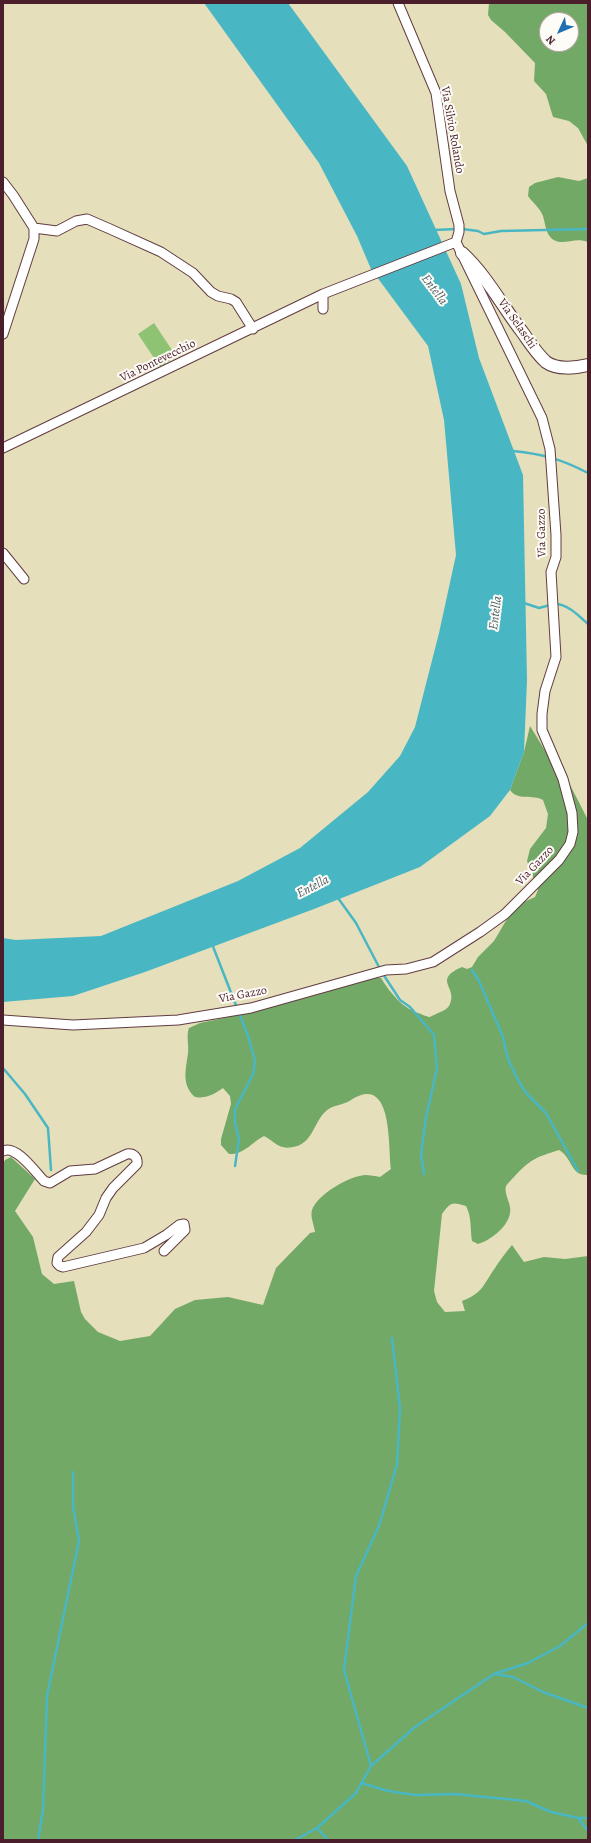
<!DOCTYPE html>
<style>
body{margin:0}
#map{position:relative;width:591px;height:1843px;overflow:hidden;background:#e5dfbb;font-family:Alegreya,serif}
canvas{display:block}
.frame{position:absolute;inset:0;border:4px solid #4a1f2b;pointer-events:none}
.north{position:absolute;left:539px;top:12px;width:40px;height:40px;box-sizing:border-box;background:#fdfcf7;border:1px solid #b5a4a5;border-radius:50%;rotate:226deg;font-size:11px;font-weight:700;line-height:16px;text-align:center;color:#4a1f2b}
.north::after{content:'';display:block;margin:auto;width:14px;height:18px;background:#1f6fb2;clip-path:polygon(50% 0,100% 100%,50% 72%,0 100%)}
</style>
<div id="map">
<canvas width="591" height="1843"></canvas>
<div class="frame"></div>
<div class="north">N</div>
</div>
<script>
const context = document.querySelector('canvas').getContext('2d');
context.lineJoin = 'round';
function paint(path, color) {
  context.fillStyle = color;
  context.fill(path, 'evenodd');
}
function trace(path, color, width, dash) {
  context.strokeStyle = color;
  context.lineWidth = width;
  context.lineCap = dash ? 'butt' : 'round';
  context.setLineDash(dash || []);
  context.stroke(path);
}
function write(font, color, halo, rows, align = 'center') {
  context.font = font + ' Alegreya,serif';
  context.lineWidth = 4;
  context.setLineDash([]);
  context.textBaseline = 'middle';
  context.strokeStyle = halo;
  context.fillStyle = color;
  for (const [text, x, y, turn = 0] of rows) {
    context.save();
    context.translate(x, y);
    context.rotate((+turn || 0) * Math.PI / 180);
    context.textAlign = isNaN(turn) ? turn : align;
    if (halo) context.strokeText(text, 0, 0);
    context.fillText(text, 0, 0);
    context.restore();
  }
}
const green = new Path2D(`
 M154,323L176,356L160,367L138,334Z`);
const forest = new Path2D(`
 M489,3H588V146L578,128L569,121L553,117L546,94L534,81L535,63L505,32L491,20L488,15ZM547,20H571V44H547Z
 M558,177L579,181L588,178V242C578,238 571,242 561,242C546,241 546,226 543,216C540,208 532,202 528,196L529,187L535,183Z
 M530,726L549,757L567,779L588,820V1175C570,1176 573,1158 559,1150C537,1157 530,1159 514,1177C512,1179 508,1183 506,1186C504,1192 509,1201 510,1207C513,1223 492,1240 478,1244L472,1241C470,1229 472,1217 466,1206C452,1202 451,1202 442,1214L434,1291L437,1302L445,1312L465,1311L462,1301C483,1293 483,1285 495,1268C500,1260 506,1252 512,1245L524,1262L544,1257L565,1259L588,1256V1840H3V1164L5,1160L11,1157L35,1179L15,1211L33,1237L42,1274L54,1284L74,1281L81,1312L85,1319L98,1332L120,1341L150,1336L175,1309L195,1300L228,1297L263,1305L276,1268L310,1233L315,1232C314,1225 310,1216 312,1210C317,1195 349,1176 365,1175C370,1175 375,1176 380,1177L391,1169C388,1145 393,1073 351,1100C342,1106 332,1104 324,1113C313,1125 312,1144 293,1147C278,1150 276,1142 264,1136C252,1142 244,1155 229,1154L221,1145V1139L231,1104L230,1096L223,1088C215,1094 205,1099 195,1097C181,1085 186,1069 188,1053C189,1044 186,1036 189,1028L200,1023L262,1010L375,977L381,978C391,994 403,1009 421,1014C423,1015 428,1017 430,1017C432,1016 436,1014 438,1013C443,1011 448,1009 450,1004C458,987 432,980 462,967L467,969L472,967L478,957L494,941L507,919L524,902L535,897L538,890L527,861L530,849L546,828L548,814L543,800C533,794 517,801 510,790L524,752Z`);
const water = new Path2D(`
 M204,3H288L407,166L461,284L479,358L523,475L527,680L524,752L510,790L490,816L420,867L314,909L145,972L73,996L3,1002V938L16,940L101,936L238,881L300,848L368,792L400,756L415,727L439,633L456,555L444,420L428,346L371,269L357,236L319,163Z`);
const stream = new Path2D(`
 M462,229L478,231L484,234L501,231L588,229
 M434,230L457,229
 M513,451C543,454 561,459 588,473
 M524,603L539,608L550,605
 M555,604C568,604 579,616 588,624
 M338,898L356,923L380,969
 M212,944L248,1036L255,1061L253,1074L235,1109V1122L239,1139L235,1166
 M472,970L479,981L503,1037L508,1059L517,1078L526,1093L546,1113L578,1171
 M383,974L400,1000L410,1007L434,1035L437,1068L426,1118L421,1154L424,1174
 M3,1068L25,1094L48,1128L51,1170
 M495,1674L513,1677L543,1692L588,1708
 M371,1766L344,1670L356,1576L379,1526L397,1464L400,1409L392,1338
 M361,1783L388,1791L415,1795L455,1794L526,1801L551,1812L578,1818H588
 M578,1818L588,1831
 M318,1829L328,1840
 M38,1840L43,1810L47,1696L79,1541L73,1506V1472
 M295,1840L317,1828L356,1793L371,1766L415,1727L494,1674L528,1663L560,1646L588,1623`);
const street = new Path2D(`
 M398,3L436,93L450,191L459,225V232L456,242
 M3,182L13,195L34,228V239L3,334
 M34,228L57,231L76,221L87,219L110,229L161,252L193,273L211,292L218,296L231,299L236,302L253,329
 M3,448L323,294
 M3,553L24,579
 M3,1020L73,1025L178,1020L251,1008L386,970L406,969L433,962L480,932L505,914L559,860L570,844L573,832L572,813L563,779L542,730V714L545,691L556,657L551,572L556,557V535L550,449L542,418L456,242L323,294V309
 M3,1151C16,1144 36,1173 44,1181L50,1183L70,1171L95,1169L127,1154C134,1153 138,1158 137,1164L113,1188L106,1198L99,1215L86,1232L58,1257L57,1263L60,1266L63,1267L144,1248L166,1235L179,1225L184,1224L185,1230L164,1251`);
const secondary = new Path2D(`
 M462,253C487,276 502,306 523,333C530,343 537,354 546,362C557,370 576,368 588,365`);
const streetNames = [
 ["Via Silvio Rolando",452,130,80],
 ["Via Selaschi",517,324,55],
 ["Via Pontevecchio",158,361,-26],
 ["Via Gazzo",542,533,-91],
 ["Via Gazzo",535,866,-47],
 ["Via Gazzo",243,995,-11]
];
const waterNames = [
 ["Entella",434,290,53],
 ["Entella",496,613,-83],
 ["Entella",313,887,-27]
];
paint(green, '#8ec374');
paint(forest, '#72a966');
paint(water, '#49b7c3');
trace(stream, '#49b7c3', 2.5);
trace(street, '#613c41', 11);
trace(secondary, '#613c41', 14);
trace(street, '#fff', 9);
trace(secondary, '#fff', 12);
write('12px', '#4a1f2b', '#fdfcf7', streetNames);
write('italic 13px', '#4a5c68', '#fdfcf7', waterNames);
</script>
